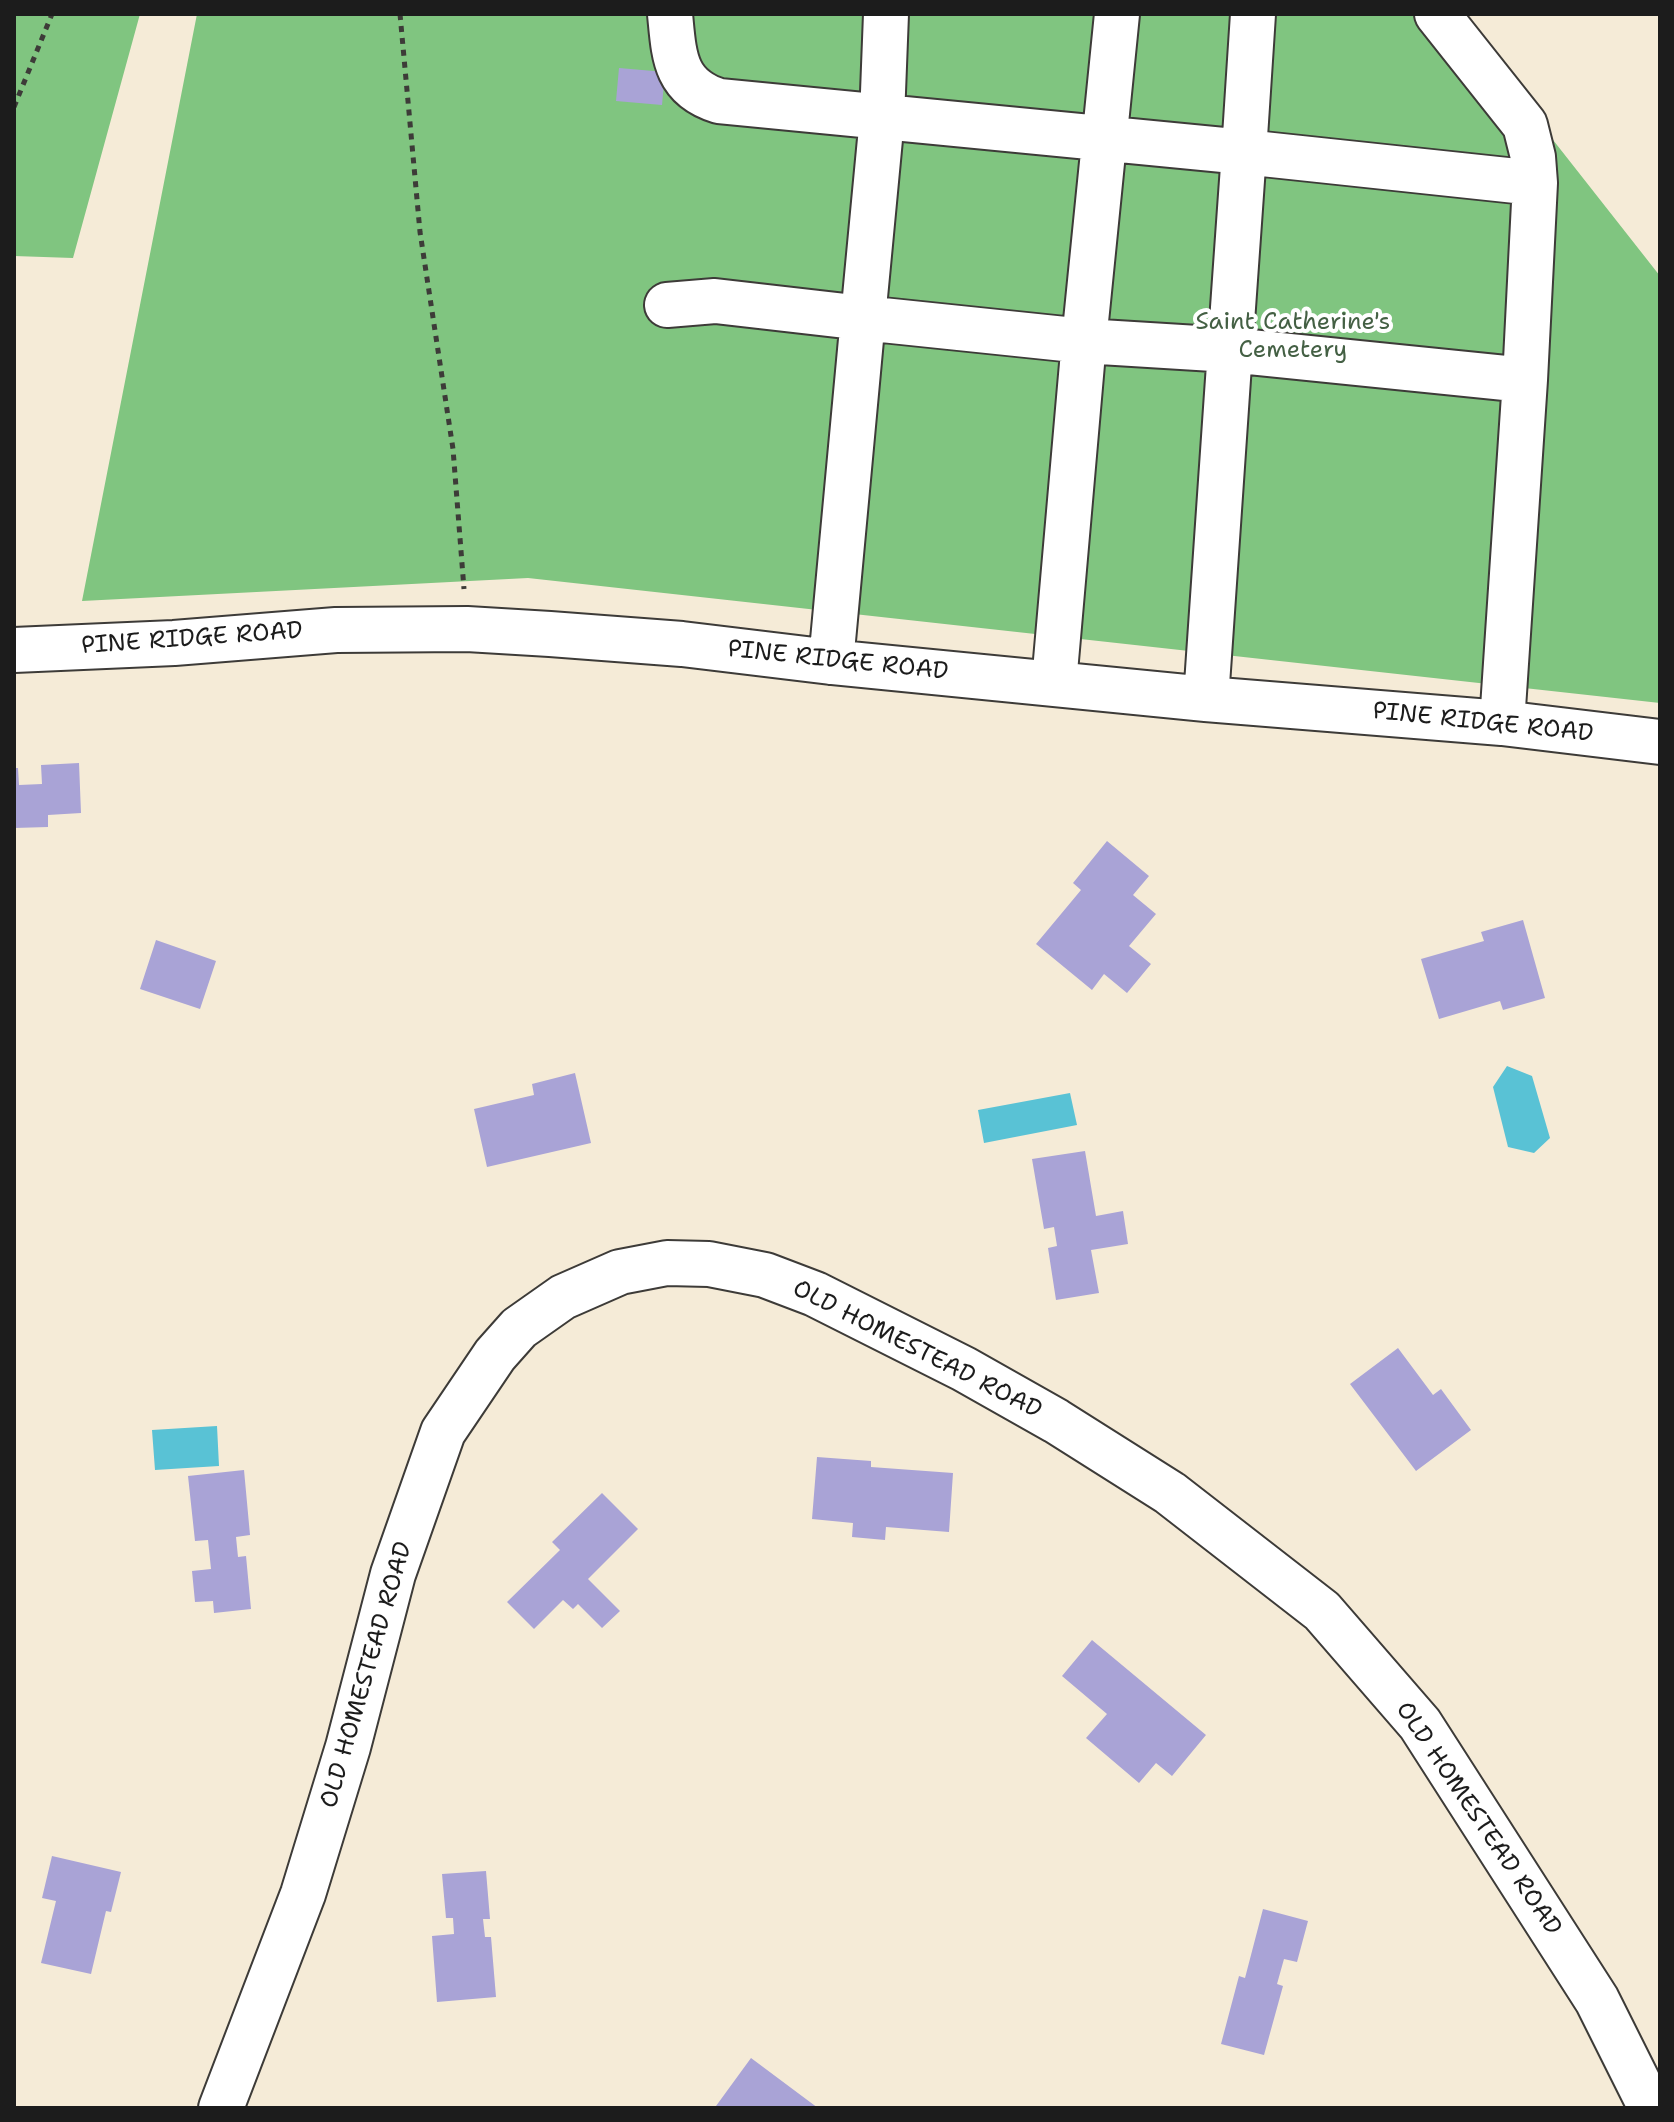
<!DOCTYPE html>
<style>
body{margin:0}
#map{position:relative;width:1674px;height:2122px;overflow:hidden;background:#f5ebd7;font-family:"Shantell Sans",sans-serif}
canvas{display:block}
.frame{position:absolute;inset:0;border:16px solid #1c1c1c;pointer-events:none}
</style>
<div id="map">
<canvas width="1674" height="2122"></canvas>
<div class="frame"></div>
</div>
<script>
const context = document.querySelector('canvas').getContext('2d');
context.lineJoin = 'round';
function paint(path, color) {
  context.fillStyle = color;
  context.fill(path, 'evenodd');
}
function trace(path, color, width, dash) {
  context.strokeStyle = color;
  context.lineWidth = width;
  context.lineCap = dash ? 'butt' : 'round';
  context.setLineDash(dash || []);
  context.stroke(path);
}
function write(font, color, halo, rows, align = 'center') {
  context.font = font + ' "Shantell Sans",sans-serif';
  context.lineWidth = 8;
  context.setLineDash([]);
  context.textBaseline = 'middle';
  context.strokeStyle = halo;
  context.fillStyle = color;
  for (const [text, x, y, turn = 0] of rows) {
    context.save();
    context.translate(x, y);
    context.rotate((+turn || 0) * Math.PI / 180);
    context.textAlign = isNaN(turn) ? turn : align;
    if (halo) context.strokeText(text, 0, 0);
    context.fillText(text, 0, 0);
    context.restore();
  }
}
const green = new Path2D(`
 M14,14H140L73,258L14,256Z
 M197,14H1454L1660,276V703L528,578L82,601Z`);
const water = new Path2D(`
 M1507,1066L1532,1076L1550,1138L1534,1153L1508,1147L1493,1087Z
 M1070,1093L1077,1125L984,1143L978,1110Z
 M217,1426L219,1466L155,1470L152,1430Z`);
const building = new Path2D(`
 M619,68L665,72L662,105L616,101Z
 M79,763L81,813L48,815V827L14,828V768H18L19,785L42,784L41,765Z
 M1107,841L1149,876L1133,895L1156,914L1129,946L1151,964L1127,993L1104,974L1092,990L1036,944L1081,890L1073,883Z
 M1523,920L1545,998L1503,1010L1500,1001L1439,1019L1421,959L1484,941L1481,932Z
 M156,940L216,961L200,1009L140,989Z
 M575,1073L591,1143L487,1167L474,1109L534,1095L532,1084Z
 M1085,1151L1096,1216L1123,1211L1128,1244L1091,1250L1099,1293L1056,1300L1048,1248L1057,1246L1054,1227L1044,1229L1032,1159Z
 M1398,1348L1433,1395L1441,1389L1471,1430L1416,1471L1350,1384Z
 M817,1457L871,1461V1467L953,1473L949,1532L886,1527L885,1540L852,1537L853,1523L812,1519Z
 M244,1470L250,1535L236,1537L238,1557L246,1556L251,1609L214,1613L213,1601L195,1602L192,1571L211,1569L208,1540L195,1541L188,1476Z
 M602,1493L638,1529L588,1579L620,1611L602,1628L578,1604L573,1609L563,1600L534,1629L507,1602L560,1550L552,1542Z
 M1092,1640L1206,1735L1172,1776L1156,1763L1139,1783L1086,1738L1107,1714L1062,1676Z
 M52,1856L121,1872L111,1912L106,1911L91,1974L41,1963L56,1901L42,1898Z
 M486,1871L490,1919H483L485,1937H491L496,1997L437,2002L432,1936L454,1934L453,1918H446L442,1874Z
 M1263,1909L1308,1921L1297,1962L1284,1959L1277,1984L1283,1986L1264,2055L1221,2044L1239,1976L1245,1978Z
 M751,2058L818,2108H718L716,2106Z`);
const path = new Path2D(`
 M400,14L420,232L453,449L464,589
 M14,107L52,14`);
const minor = new Path2D(`
 M670,14C674,55 674,87 719,101L1244,152L1230,350L1525,380
 M1253,14L1244,152L1535,183
 M1437,14L1525,125L1533,157L1535,183L1525,380L1502,723
 M667,305L715,301L863,318L882,118L886,14
 M14,650L174,643L336,630L467,629L550,634L682,644L831,662L1206,699L1502,723L1660,742
 M831,662L863,318L1084,341L1117,14
 M1054,683L1084,341L1230,350L1206,699
 M221,2108L303,1894L348,1747L393,1574L443,1432L495,1355L519,1328L563,1297L620,1272L667,1263L709,1264L765,1275L815,1294L964,1369L1056,1421L1170,1493L1322,1611L1420,1724L1597,2000L1651,2108`);
const parkNames = [
 ["Saint Catherine's",1293,323],
 ["Cemetery",1293,351]
];
const streetNames = [
 ["PINE RIDGE ROAD",192,639,-4],
 ["PINE RIDGE ROAD",838,661,6],
 ["PINE RIDGE ROAD",1483,723,6],
 ["OLD HOMESTEAD ROAD",917,1350,27],
 ["OLD HOMESTEAD ROAD",367,1675,-74],
 ["OLD HOMESTEAD ROAD",1478,1819,56]
];
paint(green, '#80c580');
paint(water, '#59c2d5');
paint(building, '#a9a3d6');
trace(minor, '#3d3b38', 48);
trace(path, '#3d3b38', 5, [6, 6]);
trace(minor, '#fff', 44);
write('24px', '#446044', '#fff', parkNames);
write('24px', '#1c1c1c', '#fff', streetNames);
</script>
